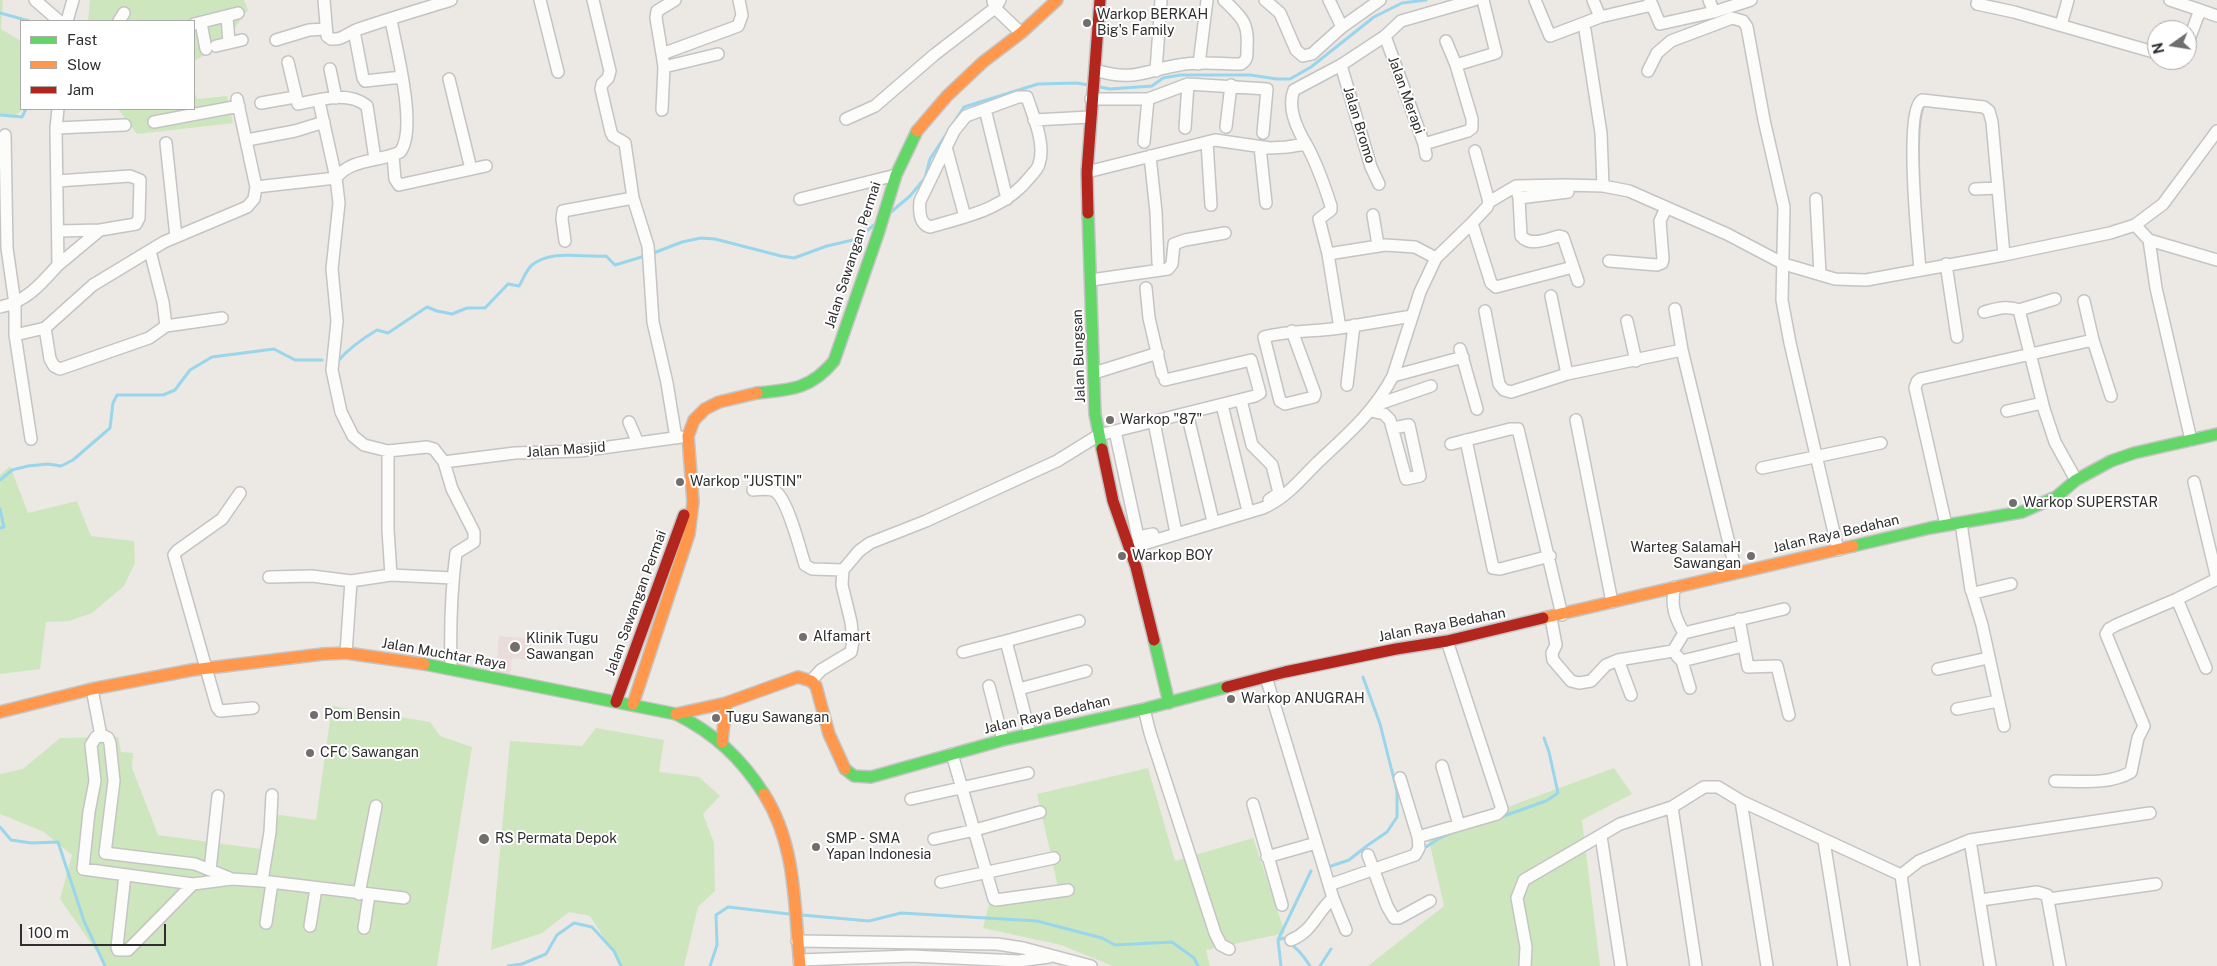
<!DOCTYPE html>
<style>
body{margin:0}
#map{position:relative;width:2217px;height:966px;overflow:hidden;background:#ece8e4;font-family:"Public Sans",sans-serif}
canvas{display:block}
.legend{position:absolute;left:20px;top:20px;width:175px;height:90px;box-sizing:border-box;background:#fff;border:1px solid #ababab;margin:0;padding:6px 9px;list-style:none;font-size:15px;color:#2e2e2e}
.legend li{display:flex;align-items:center;gap:10px;height:25px}
.legend b{width:25px;border:1px solid #ababab}
.north{position:absolute;left:2147px;top:20px;width:50px;height:50px;box-sizing:border-box;background:#fff;border:1px solid #ababab;border-radius:50%;rotate:257deg;font-size:14px;font-weight:700;line-height:20px;text-align:center;color:#2e2e2e}
.north::after{content:'';display:block;margin:auto;width:18px;height:22px;background:#706f6e;clip-path:polygon(50% 0,100% 100%,50% 72%,0 100%)}
.scale{position:absolute;left:20px;top:924px;width:146px;height:22px;box-sizing:border-box;border:2px solid #2e2e2e;border-top:0;padding-left:6px;font-size:15px;line-height:18px;white-space:nowrap;color:#2e2e2e;-webkit-text-stroke:4px #fff;paint-order:stroke}
</style>
<div id="map">
<canvas width="2217" height="966"></canvas>
<ul class="legend">
<li><b style="height:6px;background:#63d668"></b>Fast</li>
<li><b style="height:6px;background:#ff974d"></b>Slow</li>
<li><b style="height:6px;background:#b3261e"></b>Jam</li>
</ul>
<div class="north">N</div>
<div class="scale">100 m</div>
</div>
<script>
const context = document.querySelector('canvas').getContext('2d');
context.lineJoin = 'round';
function paint(path, color) {
  context.fillStyle = color;
  context.fill(path, 'evenodd');
}
function trace(path, color, width, dash) {
  context.strokeStyle = color;
  context.lineWidth = width;
  context.lineCap = dash ? 'butt' : 'round';
  context.setLineDash(dash || []);
  context.stroke(path);
}
function write(font, color, halo, rows, align = 'center') {
  context.font = font + ' "Public Sans",sans-serif';
  context.lineWidth = 4;
  context.setLineDash([]);
  context.textBaseline = 'middle';
  context.strokeStyle = halo;
  context.fillStyle = color;
  for (const [text, x, y, turn = 0] of rows) {
    context.save();
    context.translate(x, y);
    context.rotate((+turn || 0) * Math.PI / 180);
    context.textAlign = isNaN(turn) ? turn : align;
    if (halo) context.strokeText(text, 0, 0);
    context.fillText(text, 0, 0);
    context.restore();
  }
}
const medical = new Path2D(`
 M499,636L532,639L530,660L512,658L510,674L496,672Z`);
const green = new Path2D(`
 M0,0H3L1,29L21,41V109H23L14,117L0,113Z
 M90,0H244L248,10L221,46L194,61V21H88Z
 M194,90L197,99L227,96L233,123L137,134L118,109H194Z
 M10,466L28,513L77,501L91,536L134,541L135,563L124,586L92,613L69,621L46,622L40,669L0,674V475Z
 M332,706L430,722L440,736L472,747L437,966H107L60,899L72,855L44,832L0,814V774L23,769L60,738L118,737L121,752L133,753L132,768L158,835L261,849L266,813L316,820Z
 M596,728L664,740L659,772L699,777L720,796L703,814L714,843L715,891L698,907L684,966H622L590,916L569,912L542,933L491,950L510,741L582,746Z
 M1148,768L1175,861L1253,838L1285,933L1206,950L1210,966H1113L1061,945L983,928L990,901L1058,887L1037,794Z
 M1614,768L1632,794L1582,820L1600,966H1368L1444,906L1428,836Z`);
const stream = new Path2D(`
 M0,13L29,21
 M1100,87L1110,89L1152,86L1163,78L1180,75H1250L1277,79H1290L1311,67L1374,17L1402,3L1426,0
 M0,115L22,117L26,109
 M891,212L910,196L925,178L930,159L964,107L1038,84L1077,83L1088,85
 M651,254L682,242L701,238L715,239L781,256L794,258L827,246L857,239L874,225
 M339,360C350,347 362,339 377,330L388,333L427,307L437,311L452,314L467,308H485L508,284L519,286C523,280 526,270 532,265C553,249 582,258 606,256L615,265L645,256
 M0,480L12,470L28,466L48,464L61,466L73,460L110,428L113,403L117,395H163L175,390L190,370L212,357L274,349L295,360H322
 M0,509L4,527L0,528
 M1501,817L1546,801L1558,793L1549,752L1544,738
 M0,827L11,840L31,843L58,842L84,921L105,966
 M1426,847L1438,839L1454,832
 M1331,866L1349,860L1368,845L1387,832L1397,817V791L1380,724L1363,677
 M802,915L869,921L901,913L1037,921L1102,938L1115,945L1172,942L1194,958L1198,966
 M1279,940L1283,938C1295,946 1303,954 1310,966
 M508,966L522,964L546,954L557,935L574,923L592,927L614,951L621,966
 M710,966L717,945L716,915L728,907L789,914
 M1281,966L1278,940L1311,871
 M1320,966L1331,949`);
const street = new Path2D(`
 M35,0L59,21
 M324,0L327,36L331,39C342,40 347,34 356,30C388,19 419,10 451,0
 M540,0L558,72
 M593,0L610,71L608,78L602,84L601,89L611,132L613,136L625,143L633,198L648,246L653,322L667,383L676,438
 M1265,0L1280,13L1296,50L1303,56L1312,54L1342,27L1380,0
 M1329,0L1342,27
 M1535,0L1550,36L1600,17L1652,5
 M1593,0L1600,17
 M1650,0L1660,24L1714,12L1751,0
 M1709,0L1714,12
 M1978,0L1977,4L2014,12L2157,53
 M2170,0L2200,10
 M993,1L995,8L1021,33
 M227,16L229,43L216,46L242,40
 M67,21L73,0
 M119,21L124,13
 M201,23L206,49
 M194,24L238,13
 M2061,25L2068,0
 M1585,30L1601,133L1603,186
 M354,31L363,78L365,81L402,77
 M1385,36L1424,144L1426,155
 M276,40L309,30L325,29
 M1446,41L1456,65
 M2187,45L2200,10L2217,16
 M662,54L656,18L657,11L675,0
 M288,62L298,104C320,99 349,91 367,106L375,159
 M1199,64L1207,0
 M1341,65L1371,167L1379,184
 M664,67L718,54
 M330,69L336,98
 M1095,70C1134,82 1143,71 1179,65C1198,61 1221,64 1241,64C1248,60 1247,55 1247,47C1249,22 1241,17 1224,0
 M1156,71L1161,0
 M1648,71L1657,53L1671,41L1732,18L1743,21L1747,27L1764,120L1784,207L1782,300L1790,343L1838,550
 M449,79L471,169
 M1018,97H1027C1033,116 1046,144 1039,164C1038,169 1033,173 1030,177C1005,209 968,216 930,227C919,224 919,211 920,201L954,131L966,116Z
 M237,99L256,187
 M1091,99H1148L1188,84L1267,89L1263,133
 M261,103L295,97
 M320,106L336,178L339,203L332,269L337,321L332,370L341,412L353,436L364,445L388,451L427,447L434,449L444,462L452,489L474,532V542L456,553C451,591 450,629 451,668
 M985,109L1007,199
 M662,110L664,67L662,54L738,26L742,15L739,0
 M846,119L875,106L934,55L995,8L1000,0
 M1034,120L1090,117
 M154,122L239,106
 M1226,127L1231,85
 M56,128L125,125
 M1185,128L1188,84
 M5,135L7,248L15,304V335L31,439
 M247,140L295,131L324,122
 M1144,142L1148,99
 M1207,142L1211,205
 M166,143L176,237
 M1306,144C1317,164 1324,184 1331,206V210L1319,219L1328,254
 M1424,144L1468,131L1472,128V119L1456,65L1496,53L1483,0
 M946,147L965,217
 M1260,147L1266,203
 M1475,151L1489,202
 M393,156L395,179L399,185L486,166
 M1150,156L1156,212L1158,263
 M1087,172L1215,140L1270,148L1287,147L1306,144C1297,129 1287,107 1294,90L1341,65L1385,36L1401,21L1474,0
 M57,181L130,176L140,180L139,218L136,224L100,230
 M1516,186L1519,198L1521,236C1530,247 1547,239 1559,236L1563,237L1578,281
 M1975,189L1998,188
 M1519,198L1568,192
 M800,199L896,175
 M1816,199L1820,274
 M1373,215L1378,245
 M1472,223L1491,283L1496,287L1573,267
 M2135,225L2149,240L2217,260
 M2149,240L2156,288L2191,440
 M565,241L562,219L563,211L633,198
 M150,251L163,302L166,326
 M1609,261L1657,265L1662,263L1663,259L1660,221L1666,208
 M1946,264L1957,337
 M58,265L100,230L59,231
 M1920,270C1918,245 1904,110 1922,100L1984,107L1989,111L1992,122L2004,255
 M1091,280L1168,269L1172,264L1174,244L1185,240L1225,233
 M1146,288L1149,318L1162,374
 M1551,296L1567,374L1682,350L1736,572
 M2084,301L2093,340L2111,396
 M0,307C26,302 41,284 58,265L56,128L58,109
 M1675,309L1682,350
 M2019,310L2055,299
 M1485,311L1499,384L1504,390L1511,392L1567,374
 M1984,312C1996,309 2008,305 2019,310L2044,409L2055,442L2076,480
 M1627,321L1636,361
 M45,328L50,359L54,366L60,369L149,338L166,326L222,318
 M1340,328L1328,254L1385,245L1415,247L1436,258
 M1292,331L1315,394L1314,397L1285,404L1280,401L1264,337C1289,330 1314,332 1340,328C1364,324 1388,320 1412,316
 M15,335L45,328L93,285L164,242L247,207L254,199L256,187L336,178C351,158 380,162 400,152C418,130 396,48 391,20
 M1460,349L1477,409
 M1094,373L1158,353
 M1393,376L1463,357
 M1347,385L1354,325
 M1241,400L1252,445L1272,465L1279,493L1269,500
 M1222,405L1247,507
 M1376,405L1431,386
 M1371,411L1384,414L1390,420L1406,479L1420,476L1409,425L1393,428
 M2007,411L2042,403
 M1187,413L1212,517
 M1576,420L1612,602
 M629,422L638,443
 M1154,422L1175,528
 M1115,431L1138,537L1153,534
 M1466,440L1493,568L1500,569L1550,556
 M1451,444L1510,429H1518L1562,615
 M388,451V530L391,575
 M444,462L515,453L580,451L681,437
 M1762,468L1881,443
 M2194,482L2217,579L2177,599L2206,668
 M753,490C760,490 770,487 776,492C788,501 800,549 805,565L812,569L843,570
 M240,493L222,519L177,551L174,555L217,707L220,711L253,708
 M1961,523L1971,590L1974,593L2011,584
 M1946,525L1915,388L1917,382L1920,379L2093,340
 M1130,548L1263,508C1286,498 1300,480 1318,462C1348,434 1374,412 1393,376L1420,292L1436,258L1472,223L1487,207L1489,202L1516,186L1565,185L1603,186L1629,191L1727,234L1784,264L1835,279L1866,280L2004,255L2110,233L2135,225L2163,204L2217,131
 M269,577L312,576L351,581L391,575L453,578
 M1972,592L1982,625L2004,726
 M1551,618L1556,645L1552,653L1553,660L1571,681L1579,683L1591,681L1606,665L1618,660L1673,651L1684,633C1675,618 1670,604 1675,587
 M1739,619L1748,667L1777,666L1789,715
 M1684,633L1784,609
 M963,652L1006,641
 M346,653L351,581
 M1677,656L1682,661L1690,688
 M1618,660L1631,695
 M1682,661L1743,646
 M1938,669L1988,658
 M1266,677L1333,898L1346,930
 M811,681L821,670L851,652L853,641L851,622L842,585L843,570L859,551L870,543L926,521L1057,461L1099,435L1255,396L1260,393L1251,360L1165,380
 M989,686L1003,740
 M92,689L101,736
 M1019,689L1086,671
 M1144,709L1150,733L1215,933L1221,945L1229,949
 M1957,709L1998,701
 M1030,734L1006,641L1079,621
 M104,736L108,738L110,743L114,781L105,853L195,864L232,879L193,884L83,869L89,812L95,781L91,745L96,737Z
 M952,754L994,899L996,900L1068,890
 M1442,766L1459,825
 M2055,781C2078,781 2110,785 2131,772L2138,738L2144,726L2106,634L2109,629L2116,625L2177,599
 M272,795L270,832L262,881L404,898
 M911,799L1028,773
 M1741,801L1767,966
 M1253,804L1282,905
 M1672,807L1696,966
 M1601,836L1621,966
 M1418,837L1497,814L1502,809L1447,641
 M934,839L975,830L1040,812
 M1970,840L1990,966
 M1824,841L1844,966
 M1368,855L1387,906L1394,918H1399L1430,901
 M1267,857L1316,843
 M210,870L218,796
 M125,875L117,947L118,950H128L193,884
 M1901,875L1914,966
 M232,879L262,881
 M941,882L1054,858
 M1329,885L1415,855L1419,848L1418,837L1400,778
 M359,894L376,806
 M2049,899L2156,884
 M1981,900L2037,892L2047,895L2060,966
 M266,923L272,883
 M310,926L316,888
 M364,928L369,895
 M1291,940C1313,931 1316,913 1333,898
 M797,941L997,944L1023,948L1091,966
 M799,960L911,956L1019,961L1049,957
 M1525,966L1526,947L1517,898L1524,880L1620,824L1672,807L1704,787H1718L1741,801L1901,875L1919,861L1970,840L2150,813`);
const fast = new Path2D(`
 M1088,213L1095,414L1102,449
 M757,393C791,390 811,389 834,361L878,234L896,175L917,131
 M1853,546L1930,528L2022,512L2056,497L2076,480L2111,461L2134,453L2217,434
 M1154,640L1169,703
 M424,664L676,714C714,733 741,758 764,794
 M845,769L854,776L871,777L1003,740L1144,709L1227,687`);
const slow = new Path2D(`
 M917,131L947,96L983,62L1021,33L1057,0
 M1543,618L1853,546
 M633,704L689,534L693,502L688,436L694,420L705,409L719,402L757,393
 M0,712L92,689L192,670L323,654L346,653L424,664
 M676,714L726,703L798,677L811,681L816,686L829,734L845,769
 M722,742L726,703
 M764,794C797,846 794,907 800,966`);
const jam = new Path2D(`
 M1088,213L1087,172L1100,0
 M1102,449L1113,501L1136,567L1154,640
 M1227,687L1285,672L1396,649L1447,641L1543,618
 M616,702L684,515`);
const markers = [
 [1087,23,5,"#706f6e"],
 [1110,420,5,"#706f6e"],
 [680,482,5,"#706f6e"],
 [2013,503,5,"#706f6e"],
 [1122,556,5,"#706f6e"],
 [1751,556,5,"#706f6e"],
 [803,637,5,"#706f6e"],
 [515,647,6,"#706f6e"],
 [1231,699,5,"#706f6e"],
 [314,715,5,"#706f6e"],
 [716,718,5,"#706f6e"],
 [310,753,5,"#706f6e"],
 [484,839,6,"#706f6e"],
 [816,847,5,"#706f6e"]
];
const poiNames = [
 ["Warkop BERKAH",1097,15],
 ["Big's Family",1097,31],
 ["Warkop \"87\"",1120,420],
 ["Warkop \"JUSTIN\"",690,482],
 ["Warkop SUPERSTAR",2023,503],
 ["Warteg SalamaH",1741,548,"right"],
 ["Sawangan",1741,564,"right"],
 ["Warkop BOY",1132,556],
 ["Alfamart",813,637],
 ["Klinik Tugu",526,639],
 ["Sawangan",526,655],
 ["Warkop ANUGRAH",1241,699],
 ["Pom Bensin",324,715],
 ["Tugu Sawangan",726,718],
 ["CFC Sawangan",320,753],
 ["RS Permata Depok",495,839],
 ["SMP - SMA",826,839],
 ["Yapan Indonesia",826,855]
];
const streetNames = [
 ["Jalan Merapi",1406,95,70],
 ["Jalan Bromo",1359,125,73],
 ["Jalan Sawangan Permai",853,255,-72],
 ["Jalan Bungsan",1079,356,-92],
 ["Jalan Masjid",566,450,-4],
 ["Jalan Raya Bedahan",1836,534,-13],
 ["Jalan Sawangan Permai",636,603,-70],
 ["Jalan Raya Bedahan",1442,625,-11],
 ["Jalan Muchtar Raya",444,654,10],
 ["Jalan Raya Bedahan",1047,715,-13]
];
paint(medical, '#e9dcdb');
paint(green, '#cee6be');
trace(stream, '#99d6ec', 3);
trace(street, '#c5c4c5', 14);
trace(fast, '#c5c4c5', 14);
trace(slow, '#c5c4c5', 14);
trace(jam, '#c5c4c5', 14);
trace(street, '#fcfcfb', 11);
trace(fast, '#63d668', 11);
trace(slow, '#ff974d', 11);
trace(jam, '#b3261e', 11);
for (const [x, y, r, color] of markers) {
  const dot = new Path2D();
  dot.arc(x, y, r, 0, 2 * Math.PI);
  context.fillStyle = color;
  context.fill(dot);
  trace(dot, '#fff', 2);
}
write('14px', '#2e2e2e', '#fff', poiNames, 'left');
write('14px', '#2e2e2e', '#fff', streetNames);
</script>
